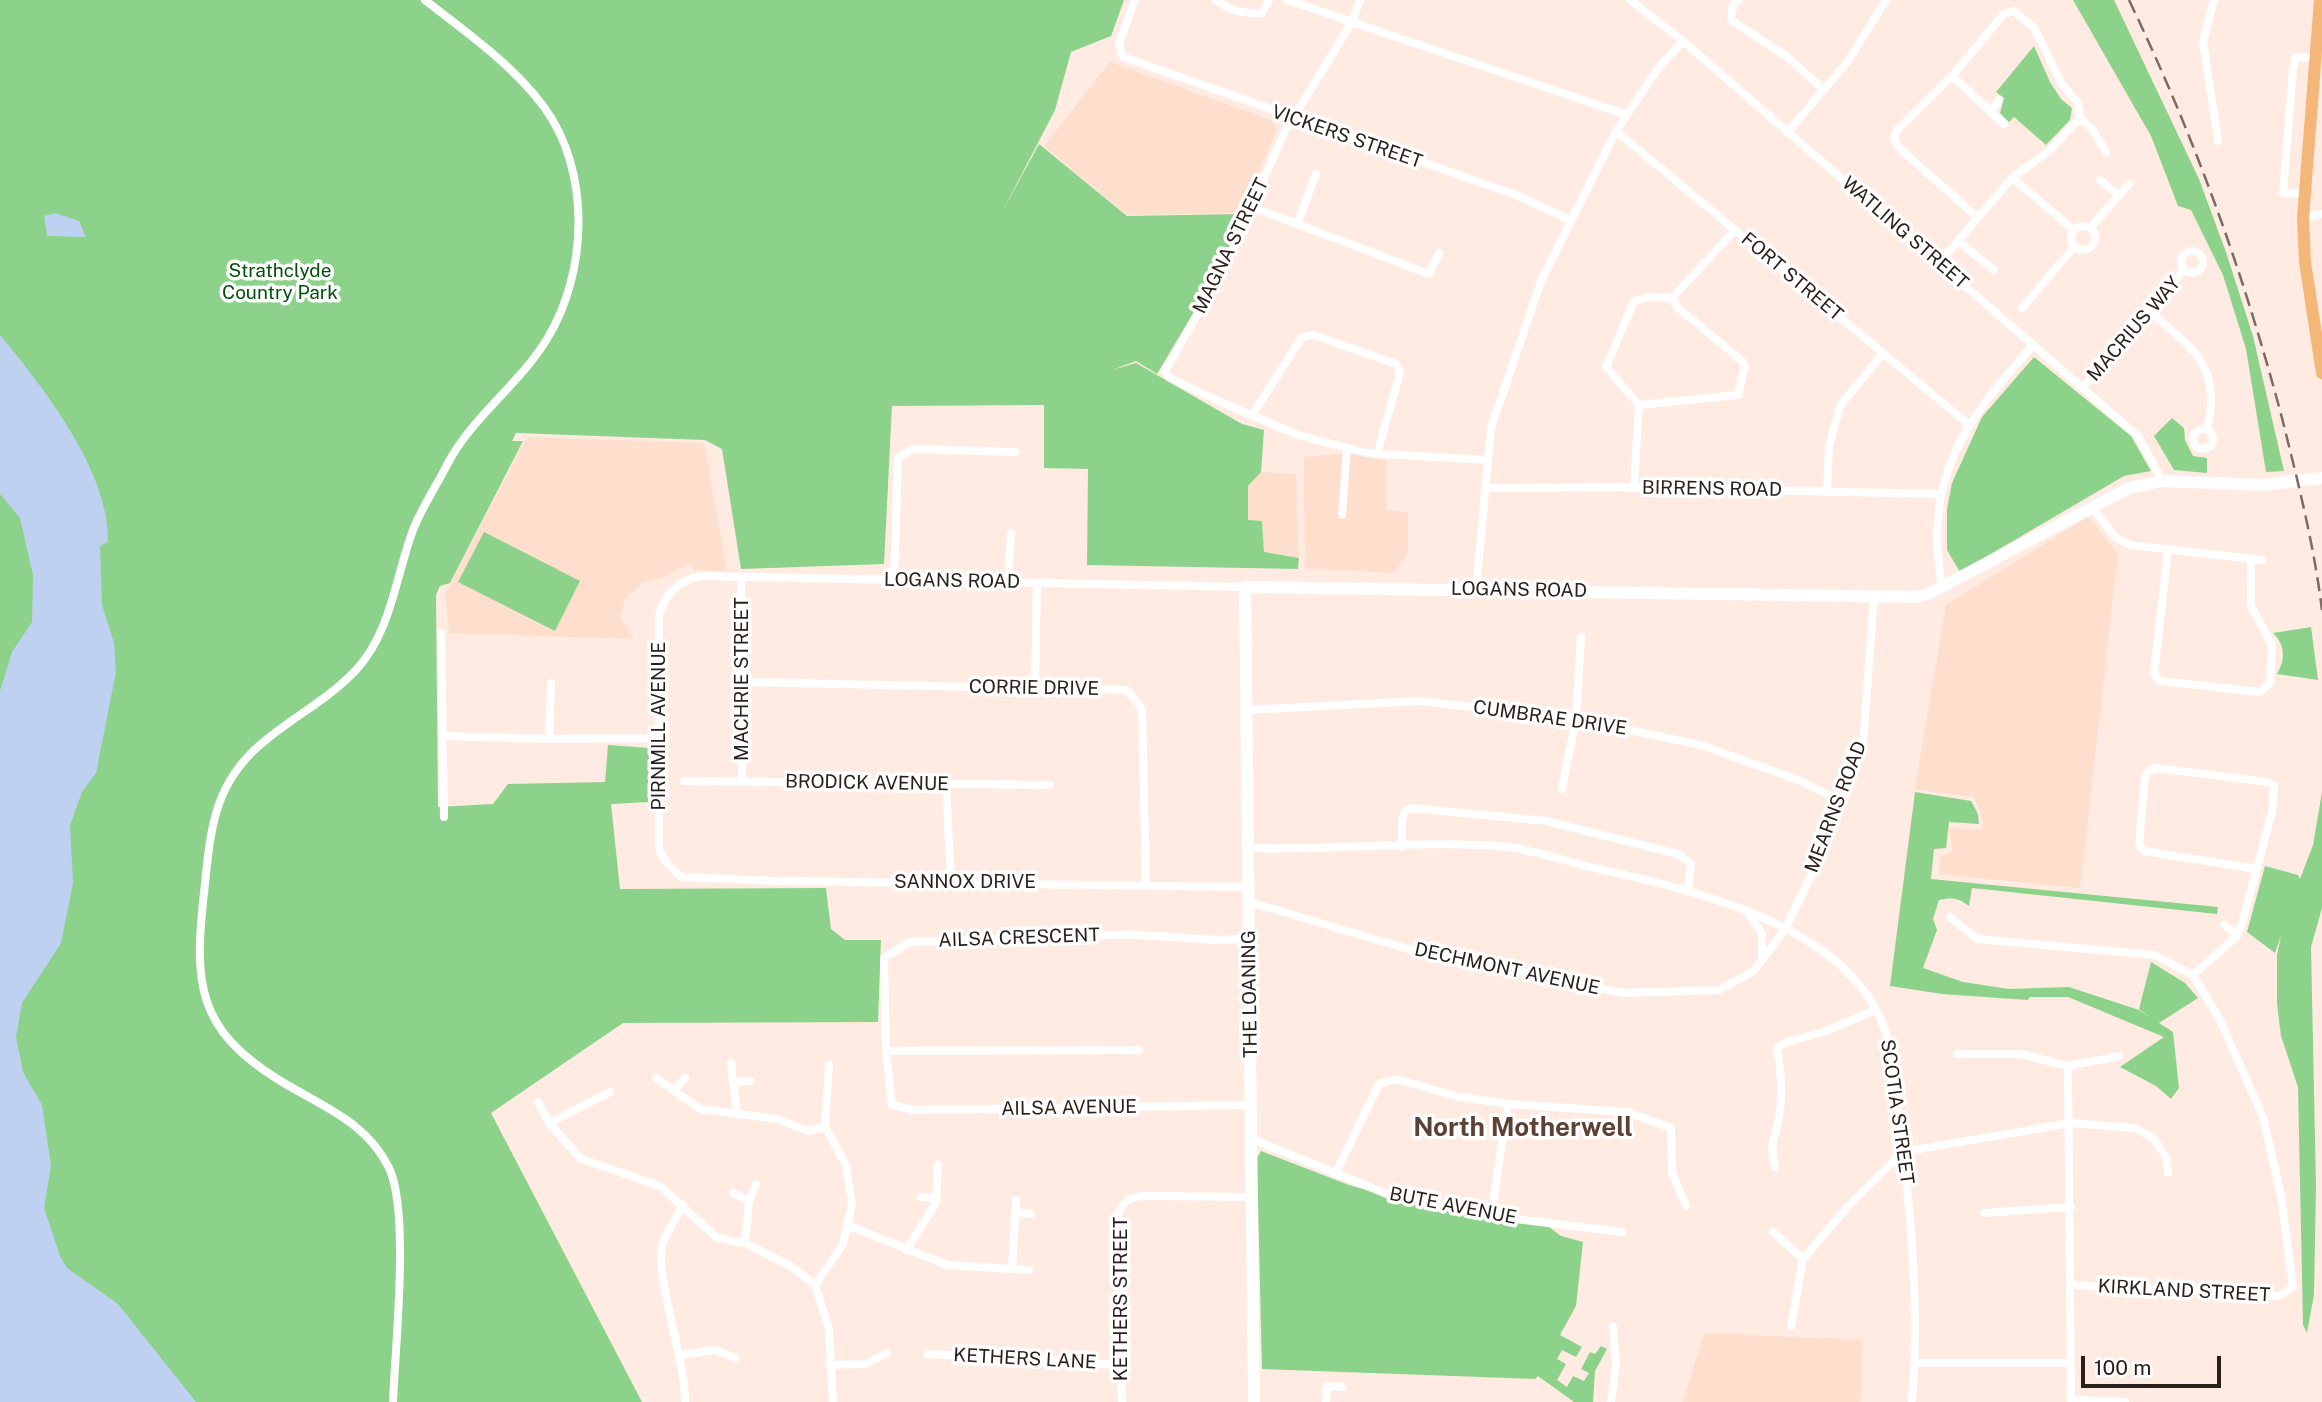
<!DOCTYPE html>
<style>
body{margin:0}
#map{position:relative;width:2322px;height:1402px;overflow:hidden;background:#ffebe1;font-family:"Public Sans",sans-serif}
canvas{display:block}
.scale{position:absolute;left:2081px;top:1356px;width:140px;height:32px;box-sizing:border-box;border:4px solid #2b2019;border-top:0;padding-left:9px;font-size:21px;line-height:24px;white-space:nowrap;color:#2b2019;-webkit-text-stroke:5px #fff;paint-order:stroke}
</style>
<div id="map">
<canvas width="2322" height="1402"></canvas>
<div class="scale">100 m</div>
</div>
<script>
const context = document.querySelector('canvas').getContext('2d');
context.lineJoin = 'round';
function paint(path, color) {
  context.fillStyle = color;
  context.fill(path, 'evenodd');
}
function trace(path, color, width, dash) {
  context.strokeStyle = color;
  context.lineWidth = width;
  context.lineCap = dash ? 'butt' : 'round';
  context.setLineDash(dash || []);
  context.stroke(path);
}
function write(font, color, halo, rows, align = 'center') {
  context.font = font + ' "Public Sans",sans-serif';
  context.lineWidth = 7;
  context.setLineDash([]);
  context.textBaseline = 'middle';
  context.strokeStyle = halo;
  context.fillStyle = color;
  for (const [text, x, y, turn = 0] of rows) {
    context.save();
    context.translate(x, y);
    context.rotate((+turn || 0) * Math.PI / 180);
    context.textAlign = isNaN(turn) ? turn : align;
    if (halo) context.strokeText(text, 0, 0);
    context.fillText(text, 0, 0);
    context.restore();
  }
}
const built = new Path2D(`
 M1110,62L1271,120L1277,128L1242,213L1127,215L1044,146Z
 M527,437L704,443L727,571L694,570L690,563L664,577L642,583L625,599L620,617L634,639L449,633L445,594Z
 M1354,453L1386,461V510L1408,512V552L1394,573L1305,568L1304,457Z
 M1261,472L1296,474L1299,558L1264,552L1262,521L1248,520V484Z
 M2088,517L2118,554L2080,888L1939,874L1940,856L1953,851L1948,828L1982,830L1983,821L1974,797L1915,789L1946,605Z
 M1704,1333L1863,1340L1860,1402H1683Z`);
const green = new Path2D(`
 M0,0H1124L1111,36L1071,52L1055,110L1001,214L1039,144L1127,216L1241,214L1223,263L1157,374L1136,361L1112,370L1136,363L1242,424L1264,430L1261,472L1248,486V520L1262,521L1264,552L1299,558L1298,569L1087,565L1088,469L1044,468V405L892,406L884,564L741,569L722,449L705,440L516,433L512,441H523L450,583L440,586L436,595L438,807L493,804L508,784L605,782L608,745L649,748L648,802L611,804L620,889L826,888L831,929L845,940H881L878,1022L623,1023L491,1113L642,1402H0Z
 M2073,0H2114L2199,179L2226,252L2253,336L2284,471L2266,472L2246,349L2223,275L2191,210L2178,206L2151,136Z
 M2034,46L2050,82L2061,99L2072,108L2070,120L2046,145L2014,117L2009,122L2000,113L2004,98L1996,92Z
 M2034,357L2131,436L2151,471L2124,476L1960,572L1947,550V509L1952,483L1982,417Z
 M2172,418L2184,428L2185,440L2193,456L2207,458V473L2174,470L2154,436Z
 M484,532L580,581L555,631L458,582Z
 M2311,627L2318,680L2277,674C2285,661 2286,645 2273,633Z
 M1915,792L1971,801L1978,814L1979,824L1949,822L1946,848L1934,849L1931,879L2218,907L2217,914L1972,888L1969,906C1959,898 1952,897 1939,900L1933,919L1937,930L1923,968L1963,982L2009,989L2069,987L2139,1010L2151,1018L2139,1009L2151,962L2185,983L2198,998L2159,1023L2173,1032L2179,1088L2171,1099L2156,1086L2120,1067L2164,1037L2068,997H2030L2028,1000L1942,994L1890,986Z
 M2322,792V908L2311,947L2316,1185L2314,1295L2307,1333L2303,1325L2298,1087L2281,1036L2277,1004V955L2281,936L2275,953L2247,932L2265,866L2298,875L2300,879L2313,845Z
 M1261,1151L1349,1185L1409,1202L1545,1224L1561,1236L1583,1242L1576,1306L1560,1335L1582,1347L1576,1357L1562,1350L1557,1359L1566,1364L1557,1380L1567,1387L1573,1376L1584,1381L1589,1373L1581,1369L1590,1352L1595,1354L1601,1346L1607,1349L1595,1371L1593,1402H1574L1538,1376L1535,1379L1262,1369L1257,1158Z`);
const water = new Path2D(`
 M55,213L79,221L86,237L47,236L44,216Z
 M0,335C43,387 110,472 108,542L100,546L102,605L114,643L116,672L96,773L82,792L70,825L73,883L61,943L22,1003L16,1037L23,1072L42,1105L51,1166L44,1208L60,1256L67,1268L118,1304L196,1402H0V691L12,652L32,622L33,575L20,518L0,494Z`);
const street = new Path2D(`
 M1135,0L1119,43L1123,57L1516,195L1570,220
 M1216,0C1231,11 1243,14 1262,13L1269,0
 M1287,0L1627,115
 M1360,0L1352,22L1285,131L1226,264L1165,371L1170,378L1214,399L1298,435L1366,453L1488,460
 M1630,0L1683,41L2139,437L2162,481
 M1739,0L1733,5L1731,20L1786,56L1823,89
 M2214,0L2203,41L2218,141
 M1952,76L2004,124
 M1990,112L1999,100
 M2080,118L2092,129L2106,152
 M1616,131L1968,424
 M1787,133L1848,61L1886,0
 M2012,178L2074,230
 M2100,180L2117,194
 M2304,194L2283,193L2293,69L2296,57L2315,58
 M1252,207L1429,274L1439,253
 M2303,218L2322,214
 M1297,224L1316,174
 M2071 238a12 12 0 1 1 24 0a12 12 0 1 1-24 0Z
 M2090,228L2129,184
 M1958,241L1994,270
 M2181 262a11 11 0 1 1 22 0a11 11 0 1 1-22 0Z
 M1939,263L2012,178L2050,150L2080,118L2078,103L2061,83L2035,29L2014,11L2004,14L1952,76L1897,130L1894,138L1897,146L1977,217
 M2022,308L2075,246
 M2148,310C2191,348 2223,365 2207,429
 M2083,387L2184,270
 M1639,405L1738,395L1745,365L1742,361L1678,308L1672,298
 M1252,415L1302,337L1313,335L1396,364L1400,372L1377,454
 M2193 439a10 10 0 1 1 20 0a10 10 0 1 1-20 0Z
 M1486,488L1610,487L1939,494
 M1634,488L1639,405L1606,367L1634,301L1649,297L1672,298L1735,230
 M1827,492L1829,446L1840,406L1883,353
 M2091,506L2115,537L2130,545L2262,560
 M1342,515L1347,448
 M2168,549L2154,674L2159,681L2260,692L2270,683L2272,645L2251,606V559
 M741,577L742,781
 M894,579L898,458L912,449L1016,452
 M1008,582L1011,533
 M1245,587L702,576C679,580 665,593 659,615V850L666,862L681,877L774,881L1248,887
 M1942,587C1923,476 1964,423 2034,344
 M1476,590L1491,428L1541,281L1616,131L1659,67L1683,41
 M441,633L444,817
 M741,682L1127,690L1142,709L1146,884
 M1035,688L1037,583
 M1246,710L1419,701L1576,719L1701,745L1798,780L1842,801
 M443,736L549,739L658,738
 M549,739L551,683
 M684,781L1050,785
 M946,784L951,881
 M1562,789L1576,719L1581,637
 M1402,847V819L1405,811L1411,808L1546,821L1678,854L1691,864L1688,889
 M1248,848C1331,851 1416,840 1497,846C1528,848 1560,860 1590,867C1692,890 1861,925 1889,1044C1905,1163 1922,1282 1912,1402
 M1249,902L1408,949L1623,993L1719,990L1754,971L1762,960L1785,929L1827,843L1863,744L1874,596
 M1748,913L1762,933V959
 M1950,917L1977,939L2155,955L2193,975L2220,1020L2263,1117L2281,1196L2293,1287L2279,1296L2071,1285
 M2224,925L2237,934
 M1249,938C1205,944 1161,933 1115,935C1047,936 978,941 910,942L884,958L886,1051L892,1105L914,1110L1252,1105
 M2193,975L2236,937L2242,924L2272,812L2274,786L2268,782L2156,768L2149,771L2145,777L2139,845L2144,851L2256,869
 M886,1051L1139,1050
 M1957,1054H2021L2068,1066L2071,1402
 M731,1063L737,1113
 M2068,1066L2119,1056
 M656,1078L700,1109L777,1119L808,1131L825,1127
 M733,1082L750,1081
 M674,1091L685,1078
 M538,1102L549,1123L581,1159L660,1186L717,1238L745,1243L792,1267L815,1285L829,1330L833,1402
 M549,1123L610,1092
 M1252,1139L1389,1195L1491,1216L1622,1232
 M1775,1167C1769,1137 1775,1143 1779,1117C1783,1095 1781,1071 1777,1049L1784,1043L1826,1031L1875,1010
 M1335,1174L1379,1084L1396,1079L1455,1096L1508,1104L1627,1112L1671,1128L1672,1173L1686,1206
 M733,1193L749,1201
 M921,1197L937,1198
 M683,1205C677,1217 668,1230 663,1243C653,1272 686,1361 685,1402
 M1015,1212L1031,1214
 M1984,1213L2071,1207
 M1491,1216L1508,1104
 M847,1225L947,1265L1029,1270
 M1773,1232L1803,1259
 M745,1243L749,1201L756,1184
 M906,1250L936,1203L938,1165
 M1012,1268L1016,1200
 M815,1285L843,1244L852,1204L846,1165L825,1127L829,1065
 M1791,1326L1803,1259L1849,1205L1903,1152L2069,1123L2135,1128L2153,1138L2166,1157L2168,1172
 M928,1354L1121,1365
 M681,1355L716,1350L735,1358
 M1915,1363H2071
 M829,1365L866,1364L887,1353
 M2071,1400L2125,1402
 M393,1402C395,1348 410,1212 389,1168C366,1121 321,1106 279,1080C196,1029 194,982 204,893C207,866 209,836 217,810C240,735 308,721 356,670C391,633 396,575 413,530C422,507 437,485 448,463C473,416 519,385 547,339C588,272 591,171 544,107C512,64 467,33 425,0
 M1122,1402L1118,1215C1123,1200 1130,1197 1145,1196L1253,1197
 M1326,1402L1327,1386L1342,1387
 M1611,1402L1616,1365L1613,1327`);
const secondary = new Path2D(`
 M1254,1402L1245,587L1915,597L1928,594L2129,488L2162,481L2262,485L2322,478`);
const primary = new Path2D(`
 M2320,0L2303,218L2305,262L2322,373`);
const rail = new Path2D(`
 M2129,0C2195,138 2243,271 2282,418C2298,482 2314,545 2322,610`);
const streetNames = [
 ["VICKERS STREET",1347,137,19],
 ["WATLING STREET",1905,233,41],
 ["MAGNA STREET",1231,246,-64],
 ["FORT STREET",1792,277,40],
 ["MACRIUS WAY",2134,329,-49],
 ["BIRRENS ROAD",1712,489,1],
 ["LOGANS ROAD",952,581,1],
 ["LOGANS ROAD",1519,590,1],
 ["MACHRIE STREET",742,679,-90],
 ["CORRIE DRIVE",1034,688,1],
 ["CUMBRAE DRIVE",1550,718,8],
 ["PIRNMILL AVENUE",659,726,-90],
 ["BRODICK AVENUE",867,783,1],
 ["MEARNS ROAD",1836,807,-69],
 ["SANNOX DRIVE",965,882],
 ["AILSA CRESCENT",1019,938,-2],
 ["DECHMONT AVENUE",1507,969,12],
 ["THE LOANING",1250,994,-91],
 ["AILSA AVENUE",1069,1108,-1],
 ["SCOTIA STREET",1897,1112,82],
 ["BUTE AVENUE",1453,1206,11],
 ["KIRKLAND STREET",2184,1291,3],
 ["KETHERS STREET",1121,1299,-90],
 ["KETHERS LANE",1025,1359,3]
];
const parkNames = [
 ["Strathclyde",280,271],
 ["Country Park",280,293]
];
const districtNames = [
 ["North Motherwell",1523,1128]
];
paint(built, '#fedecd');
paint(green, '#8cd28b');
paint(water, '#bed1f1');
trace(street, '#fff', 8);
trace(secondary, '#fff', 12);
trace(primary, '#f4b679', 12);
trace(rail, '#7a6c63', 2.5, [14, 7]);
write('19px', '#2b2019', '#fff', streetNames);
write('19px', '#005009', '#fff', parkNames);
write('bold 26px', '#5c4234', '#fff', districtNames);
</script>
